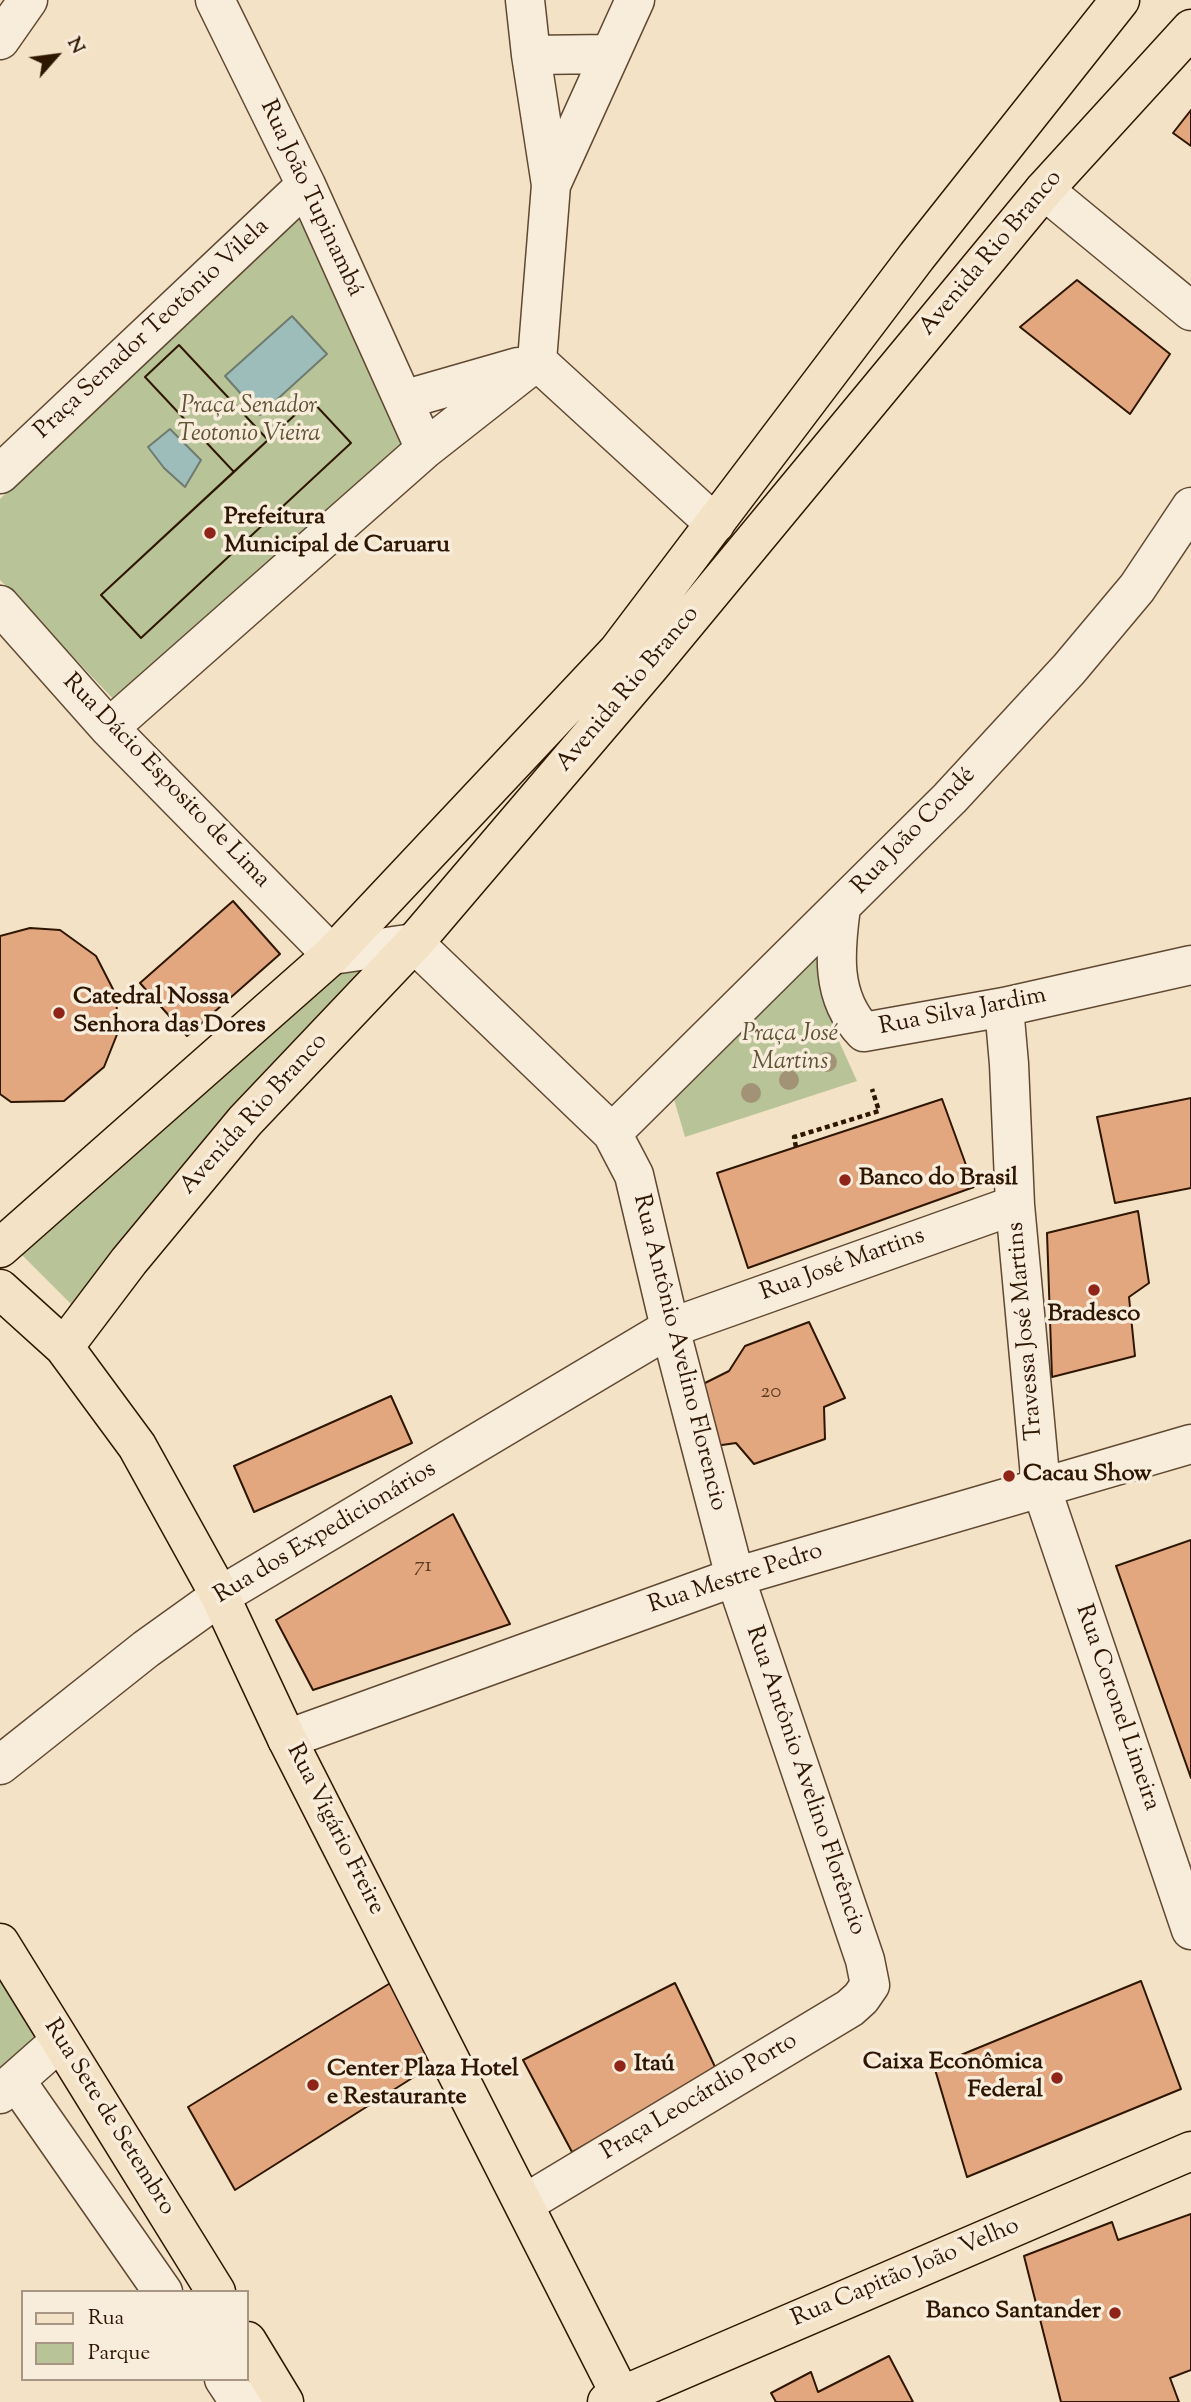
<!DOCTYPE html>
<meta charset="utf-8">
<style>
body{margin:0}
#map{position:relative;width:1191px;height:2402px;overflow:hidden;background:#f4e2c7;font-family:"Sorts Mill Goudy",serif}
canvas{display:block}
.legend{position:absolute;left:21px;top:2290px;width:228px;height:91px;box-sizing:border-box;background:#f8ecdb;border:2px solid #a79683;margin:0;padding:9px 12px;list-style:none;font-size:21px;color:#2e1600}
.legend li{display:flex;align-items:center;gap:14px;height:35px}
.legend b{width:35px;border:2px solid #a79683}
.north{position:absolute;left:21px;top:21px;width:70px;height:70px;-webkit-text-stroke:5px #f8ecdb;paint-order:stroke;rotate:62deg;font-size:19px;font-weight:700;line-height:28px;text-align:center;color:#2e1600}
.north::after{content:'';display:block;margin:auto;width:24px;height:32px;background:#2e1600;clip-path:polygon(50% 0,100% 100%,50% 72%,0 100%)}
</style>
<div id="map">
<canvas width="1191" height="2402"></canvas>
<ul class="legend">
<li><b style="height:9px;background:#f4e2c7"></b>Rua</li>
<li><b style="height:19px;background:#b8c498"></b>Parque</li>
</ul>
<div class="north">N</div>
</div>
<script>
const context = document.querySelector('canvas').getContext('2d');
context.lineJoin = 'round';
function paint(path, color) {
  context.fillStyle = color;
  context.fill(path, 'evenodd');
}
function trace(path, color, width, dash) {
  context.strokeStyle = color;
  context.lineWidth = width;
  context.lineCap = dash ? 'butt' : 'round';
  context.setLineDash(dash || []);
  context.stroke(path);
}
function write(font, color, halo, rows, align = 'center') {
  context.font = font + ' "Sorts Mill Goudy",serif';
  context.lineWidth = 7;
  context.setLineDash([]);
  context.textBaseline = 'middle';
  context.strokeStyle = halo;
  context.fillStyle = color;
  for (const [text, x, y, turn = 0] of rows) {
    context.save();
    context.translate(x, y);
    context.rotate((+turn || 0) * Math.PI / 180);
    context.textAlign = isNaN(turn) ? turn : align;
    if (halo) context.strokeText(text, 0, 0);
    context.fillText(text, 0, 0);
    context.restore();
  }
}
const green = new Path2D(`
 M303,201L410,439L118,704L0,580V499Z
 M817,953L838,1039L857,1081L685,1137L673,1096Z
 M378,963L79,1312L17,1250L324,975Z
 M0,1962L45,2040L0,2077Z`);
const water = new Path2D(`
 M292,316L327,354L260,415L225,376Z
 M170,429L201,460L185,487L164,468L148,447Z`);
const building = new Path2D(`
 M1191,110V146L1173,133Z
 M1077,280L1170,354L1130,414L1020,327Z
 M179,345L268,440L234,472L145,377Z
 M179,345L268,440L311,400L351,443L141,638L101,595L234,472L145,377Z
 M311,400L351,443L141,638L101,595Z
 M233,901L280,954L187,1036L140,983Z
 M30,928L60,930L96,956L116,995L118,1032L104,1067L64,1101L11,1102L0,1094V936Z
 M1191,1098V1188L1115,1203L1097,1117Z
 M942,1099L974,1187L748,1268L717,1173Z
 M1138,1211L1149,1283L1129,1297L1135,1356L1052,1377L1047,1233Z
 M809,1322L845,1398L824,1407L825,1439L754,1464L736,1443L715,1446L697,1387L729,1371L745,1346Z
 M391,1396L412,1443L254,1512L234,1466Z
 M453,1514L510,1624L313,1690L276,1620Z
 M1191,1540V1778L1116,1566Z
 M1141,1981L1181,2089L967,2177L934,2066Z
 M392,1982L436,2063L235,2190L188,2107Z
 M675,1983L717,2071L572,2152L523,2060Z
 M1191,2214V2370L1170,2378L1179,2402H1061L1024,2256L1112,2222L1118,2240Z
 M889,2356L913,2402H776L771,2393L811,2372L818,2392Z`);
const path = new Path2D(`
 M796,1147L794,1137L879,1111L872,1089`);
const minor = new Path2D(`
 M215,0L306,185L425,449
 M525,0L531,55L551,185L537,361L715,524
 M0,40L28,0
 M531,55L609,54
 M551,185L635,0
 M1044,190L1191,311
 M403,400L518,367
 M0,474L306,185
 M0,605L109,728L332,955L414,943L612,1133L634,1175L670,1328L735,1577L865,1960L870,1985L861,1998L850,2008L524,2204
 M109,728L425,449L537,361
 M841,907C835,951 830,997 864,1032L1004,1007L1191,965
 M1004,1007L1009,1064L1015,1205L1041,1487L1191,1930
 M612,1133L950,798L1069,669L1137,588L1191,507
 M287,1739L735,1577L1191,1444
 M0,1765L146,1649L220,1596L670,1328L1015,1205
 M16,2081L163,2292
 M0,2094L60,2041
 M224,2379L234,2394L246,2402`);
const major = new Path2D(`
 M0,1248L332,955L618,651L917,256L1120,0
 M0,1289L64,1347L137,1446L220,1596L287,1739L624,2402
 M64,1347L129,1261L245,1121L414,943L651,665L1044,190L1191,29
 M0,1943L216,2292
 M247,2341L284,2402
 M607,2402L1191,2151`);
const trees = [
 [827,1062],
 [789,1080],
 [751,1093]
];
const markers = [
 [210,533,7,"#8f2418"],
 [59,1013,7,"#8f2418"],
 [845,1180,7,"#8f2418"],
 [1094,1290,7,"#8f2418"],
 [1009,1476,7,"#8f2418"],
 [620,2066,7,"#8f2418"],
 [1057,2078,7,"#8f2418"],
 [313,2085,7,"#8f2418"],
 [1115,2313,7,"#8f2418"]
];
const numberNames = [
 ["20",771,1393],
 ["71",423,1567]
];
const streetNames = [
 ["Rua João Tupinambá",310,199,65],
 ["Avenida Rio Branco",992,254,-50],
 ["Praça Senador Teotônio Vilela",153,330,-43],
 ["Avenida Rio Branco",629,690,-50],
 ["Rua Dácio Esposito de Lima",165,782,46],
 ["Rua João Condé",915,832,-46],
 ["Rua Silva Jardim",963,1013,-11],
 ["Avenida Rio Branco",255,1115,-48],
 ["Rua José Martins",843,1266,-20],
 ["Travessa José Martins",1027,1331,-95],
 ["Rua Antônio Avelino Florencio",678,1353,76],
 ["Rua dos Expedicionários",326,1534,-31],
 ["Rua Mestre Pedro",736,1580,-18],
 ["Rua Coronel Limeira",1116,1708,71],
 ["Rua Antônio Avelino Florêncio",804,1781,71],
 ["Rua Vigário Freire",334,1830,63],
 ["Praça Leocárdio Porto",700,2098,-31],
 ["Rua Sete de Setembro",108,2118,58],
 ["Rua Capitão João Velho",906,2274,-23]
];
const parkNames = [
 ["Praça Senador",249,408],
 ["Teotonio Vieira",249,436],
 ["Praça José",790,1036],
 ["Martins",790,1064]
];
const poiNames = [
 ["Prefeitura",224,519],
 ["Municipal de Caruaru",224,547],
 ["Catedral Nossa",73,999],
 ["Senhora das Dores",73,1027],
 ["Banco do Brasil",859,1180],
 ["Bradesco",1094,1316,"center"],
 ["Cacau Show",1023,1476],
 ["Caixa Econômica",1043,2064,"right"],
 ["Federal",1043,2092,"right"],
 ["Itaú",634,2066],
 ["Center Plaza Hotel",327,2071],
 ["e Restaurante",327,2099],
 ["Banco Santander",1101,2313,"right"]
];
paint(green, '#b8c498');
paint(water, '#9cbdb9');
trace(water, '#707a6f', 2);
paint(building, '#e3a780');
trace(building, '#2e1600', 2);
trace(minor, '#604932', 41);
trace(major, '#2e1600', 41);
trace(path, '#2e1600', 4.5, [5, 3.5]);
trace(minor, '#f8ecdb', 38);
trace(major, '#f4e2c7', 38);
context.fillStyle = '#a29377';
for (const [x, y] of trees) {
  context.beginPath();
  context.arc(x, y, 10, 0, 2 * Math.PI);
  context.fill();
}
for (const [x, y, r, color] of markers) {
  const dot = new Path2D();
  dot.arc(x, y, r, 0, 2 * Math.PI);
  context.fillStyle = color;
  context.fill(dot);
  trace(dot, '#f8ecdb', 2.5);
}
write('21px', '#5b3a20', null, numberNames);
write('24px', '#2e1600', '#f8ecdb', streetNames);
write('italic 24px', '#5e5335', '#f8ecdb', parkNames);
write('bold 24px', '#2e1600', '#f8ecdb', poiNames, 'left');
</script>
